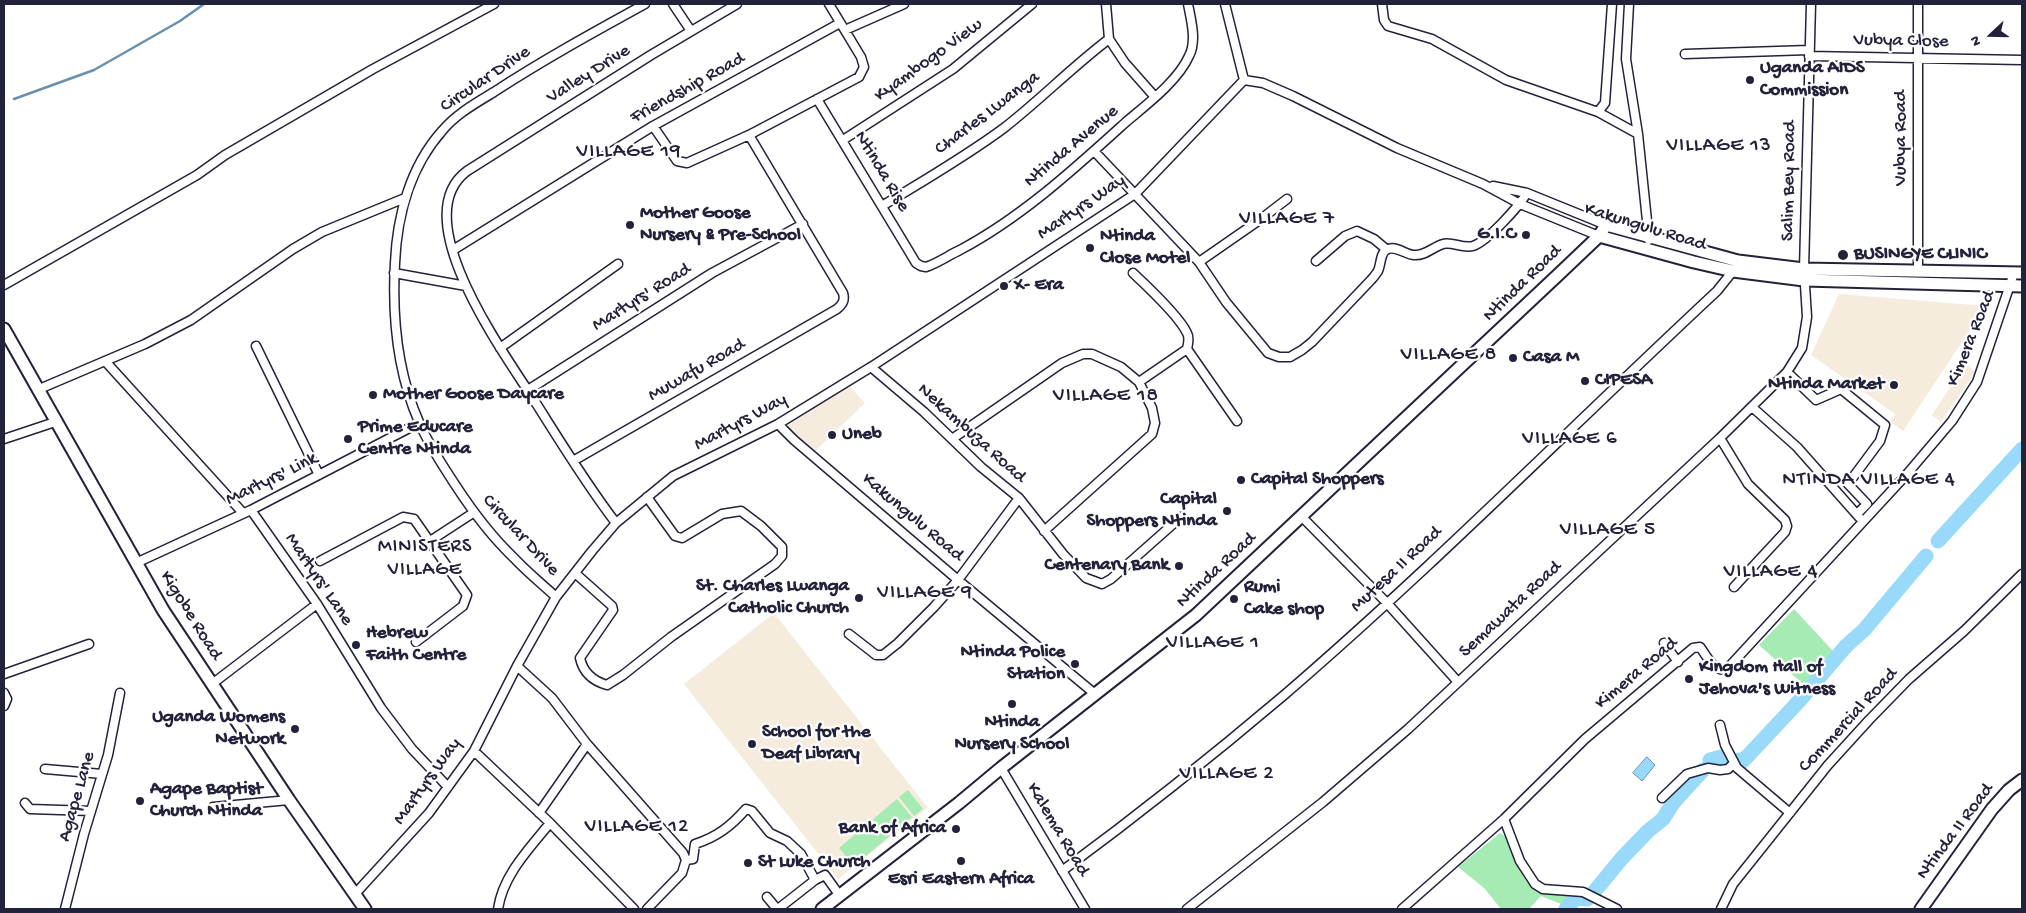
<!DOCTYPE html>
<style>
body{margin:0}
#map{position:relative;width:2026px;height:913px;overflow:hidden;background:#fff;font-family:"Gochi Hand",sans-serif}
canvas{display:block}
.frame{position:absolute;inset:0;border:5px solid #22223b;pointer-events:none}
.north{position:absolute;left:1966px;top:10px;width:50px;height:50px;-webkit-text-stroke:4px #fff;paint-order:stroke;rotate:249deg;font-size:14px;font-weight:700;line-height:20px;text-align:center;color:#22223b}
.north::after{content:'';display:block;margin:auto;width:18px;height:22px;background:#22223b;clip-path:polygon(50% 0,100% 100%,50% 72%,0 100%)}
</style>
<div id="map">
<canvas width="2026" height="913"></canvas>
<div class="frame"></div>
<div class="north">N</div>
</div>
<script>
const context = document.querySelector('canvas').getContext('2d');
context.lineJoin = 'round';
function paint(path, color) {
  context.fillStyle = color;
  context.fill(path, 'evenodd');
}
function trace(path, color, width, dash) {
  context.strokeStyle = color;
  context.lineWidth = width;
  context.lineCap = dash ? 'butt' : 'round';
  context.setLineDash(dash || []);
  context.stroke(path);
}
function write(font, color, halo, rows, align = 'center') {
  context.font = font + ' "Gochi Hand",sans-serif';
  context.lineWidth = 4.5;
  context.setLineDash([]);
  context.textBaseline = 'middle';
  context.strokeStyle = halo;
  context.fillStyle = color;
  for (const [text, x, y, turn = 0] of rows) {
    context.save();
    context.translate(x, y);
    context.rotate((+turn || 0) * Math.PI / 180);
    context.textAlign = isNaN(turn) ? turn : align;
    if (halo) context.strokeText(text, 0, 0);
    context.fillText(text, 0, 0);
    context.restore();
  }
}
const built = new Path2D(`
 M1839,294L1986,306L1903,431L1890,422L1895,414L1811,355Z
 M1966,363L1975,372L1941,422L1932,415Z
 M848,385L865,403L813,453L791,434L787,426Z
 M774,613L928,808L838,879L684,684Z`);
const green = new Path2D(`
 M1794,609L1833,651L1804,685L1759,645Z
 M908,790L923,809L914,816L899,797Z
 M897,799L912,817L854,866L839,848Z
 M1500,833L1505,836L1526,881C1542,896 1556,893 1576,893L1566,906L1541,896L1529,909H1501L1484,888L1458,867Z`);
const water = new Path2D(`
 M1647,757L1655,765L1642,781L1633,773Z`);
const stream = new Path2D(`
 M14,99L94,70L180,21L204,4`);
const river = new Path2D(`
 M1938,541L2022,449
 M1710,760L1725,756
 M1739,760L1743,761L1800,700L1846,646L1864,630L1926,556
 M1594,892L1622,858L1648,831L1663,819L1673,803L1703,770
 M1566,909C1573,900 1576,897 1587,899`);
const street = new Path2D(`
 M673,4L691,31
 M1106,4L1109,39L1125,63L1155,97
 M1225,4L1244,80
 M1382,4L1384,20L1388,26L1432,39L1506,80L1598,112L1638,134
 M1629,4L1626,59L1638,134L1649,240
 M1918,4V271
 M845,30L904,4
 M1685,54L1809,50
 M1809,56L2022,60
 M1244,80L1263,83L1293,96L1397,148L1483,184L1520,204L1599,236
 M817,99L916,263L921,266L926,267C938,263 949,255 960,250C1022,217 1074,169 1126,122C1146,105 1178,81 1189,56C1197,41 1191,20 1188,4
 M1598,112L1605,103L1612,4
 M653,126L677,161L687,163L749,135L859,77L864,67L861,57L829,4
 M843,140L953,69L1032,4
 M1094,151L1199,262L1226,302L1268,353L1279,357H1290L1302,350L1312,342L1371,280C1374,277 1376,274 1378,271C1381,265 1380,254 1386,250C1394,244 1406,255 1414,255C1425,256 1433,247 1443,244C1452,241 1462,249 1473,246C1488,241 1519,206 1527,193
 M1493,186L1527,193L1606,225
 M882,206C923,181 965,157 1004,128C1040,100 1072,67 1109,39
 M453,250L653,126L840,23
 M1316,261L1345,236L1357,231L1374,239L1386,249
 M1199,262L1261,219L1287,199
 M394,273L466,286
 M1133,273C1148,287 1179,316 1187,333C1190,338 1188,344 1187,349L1139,382
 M4,285L197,175L225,155L373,69L494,4
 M256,346L319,475
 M500,348L618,264
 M1187,349L1237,421
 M105,361L243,513
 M871,367L924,412L981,467L1019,498L1063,554L1086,578L1102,584L1111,579L1181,517
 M1787,372L1816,400L1841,389L1885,425L1880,441L1848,484L1867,504L1857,514
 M37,390L145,344L191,320L293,249L322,232L405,198
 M528,390L712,273L803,224
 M1752,407L1797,447L1859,517
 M778,424L794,440L958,580L1095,694
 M1720,438L1748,484L1785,520L1787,526L1785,532L1734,587
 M4,439L55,422
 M952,439L1062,363L1083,354H1092L1121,367L1139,382L1152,408L1155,423L1152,434L1044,531
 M573,461L837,309C843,304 845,300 843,293L749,135
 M251,510L317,604L381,708L412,749L448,787
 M1301,516L1386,602L1458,682
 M616,523C586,484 560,441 534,400C505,354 404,218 467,171L651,55L737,4
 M430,541L473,513
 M320,561L403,517L414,519L467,595L463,606L416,642
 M136,563L251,510L419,423
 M575,573L612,606L613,610L580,658C583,672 593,681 607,685L623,675L671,637L775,564L782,556V547L761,526L741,511L722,514L682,538L675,536L647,497
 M556,597C542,584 527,572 514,558C491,536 473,512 456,486C443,466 428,444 419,422C397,372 392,317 395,263C397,216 410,167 442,131C456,114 476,103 494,92C543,60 594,32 645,4
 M849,634L876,655H883L898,643L934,607L958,580L1019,498
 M1664,643L1678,662
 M517,666L552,698L587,744L683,853L686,860L682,873L647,909
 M4,674L89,644
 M212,684L317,604
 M4,693L7,699L4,706
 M1720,725L1725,745L1737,768L1790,813
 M474,751L550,823L634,909
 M1001,768L1085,909
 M45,769L102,774
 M1662,798L1687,774L1708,768L1720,770L1728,769L1734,763
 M25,803L30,809L91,811
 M213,807L289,800
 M539,813L587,744
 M1504,819L1520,861L1535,884L1543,889L1583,892L1617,909
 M686,860L693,859L695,844C717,837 731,826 746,809L752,811L770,833L787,841L801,854L815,880L825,875L840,896
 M1062,871C1138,815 1211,757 1283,696C1433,567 1572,426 1717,291L1733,271
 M355,894L429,813L474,751L517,666L556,597L592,551L616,523L673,476L778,424L871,367L1135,194L1244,80
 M767,897L777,909
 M65,909L84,834L108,755L120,693
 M498,909C503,875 529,849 550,823
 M778,909L815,880
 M1187,909L1323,802L1408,729L1720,438L1787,372L1802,348L1807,317L1804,269L1811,4
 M1402,909L1504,819L1585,739L1693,648L1700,647C1707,656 1714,673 1727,669L1907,474L1952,421L1977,382L2014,273
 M1721,909L1733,884L1828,765L1869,720L1909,679L1964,631L2022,574`);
const secondary = new Path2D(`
 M1599,236L1694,262L1733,271L1804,280L2022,286
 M4,329L163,610L289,800L365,909
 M822,909L959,803L1001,768L1196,615L1559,274L1599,236L1606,225L1738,261L1804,269L2022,273
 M1921,909L1992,809L2009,790L2022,780`);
const markers = [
 [1750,80,5,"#22223b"],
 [630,225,5,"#22223b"],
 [1526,235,5,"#22223b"],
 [1090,248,5,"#22223b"],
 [1843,255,6,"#22223b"],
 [1004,286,5,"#22223b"],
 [1513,358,5,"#22223b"],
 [1585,381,5,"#22223b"],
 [1894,385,5,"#22223b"],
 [373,395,5,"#22223b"],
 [832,435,5,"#22223b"],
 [348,439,5,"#22223b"],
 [1241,480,5,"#22223b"],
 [1227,511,5,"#22223b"],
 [1179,566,5,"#22223b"],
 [859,598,5,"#22223b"],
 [1234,599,5,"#22223b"],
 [356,645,5,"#22223b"],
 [1075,664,5,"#22223b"],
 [1689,679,5,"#22223b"],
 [1012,704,5,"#22223b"],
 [295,729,5,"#22223b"],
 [752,744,5,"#22223b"],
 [140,801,5,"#22223b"],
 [956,829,5,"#22223b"],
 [961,861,5,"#22223b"],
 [748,863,5,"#22223b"]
];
const streetNames = [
 ["Vubya Close",1901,42,1],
 ["Kyambogo View",929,61,-36],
 ["Valley Drive",589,75,-32],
 ["Circular Drive",486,80,-34],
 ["Friendship Road",688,89,-29],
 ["Charles Lwanga",988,114,-37],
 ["Vubya Road",1902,138,-90],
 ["Ntinda Avenue",1072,147,-40],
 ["Ntinda Rise",881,172,59],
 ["Salim Bey Road",1790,181,-89],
 ["Martyrs Way",1082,208,-34],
 ["Kakungulu Road",1645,228,17],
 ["Ntinda Road",1523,284,-44],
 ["Martyrs' Road",642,298,-32],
 ["Kimera Road",1972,339,-68],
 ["Muwafu Road",697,371,-30],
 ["Martyrs Way",741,423,-28],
 ["Nekambuza Road",971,434,42],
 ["Martyrs' Link",272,480,-26],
 ["Kakungulu Road",912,518,40],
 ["Circular Drive",520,536,47],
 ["Mutesa II Road",1397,570,-43],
 ["Ntinda Road",1217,571,-43],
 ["Martyrs' Lane",318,580,56],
 ["Semawata Road",1511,610,-43],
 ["Kigobe Road",190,616,58],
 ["Kimera Road",1637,674,-40],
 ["Commercial Road",1849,721,-47],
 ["Martyrs Way",428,782,-54],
 ["Agape Lane",78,797,-74],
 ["Kalema Road",1057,830,59],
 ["Ntinda II Road",1956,832,-53]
];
const poiNames = [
 ["Uganda AIDS",1760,69],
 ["Commission",1760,91],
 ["Mother Goose",640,214],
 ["Nursery & Pre-School",640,236],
 ["G.I.C",1516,235,"right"],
 ["Ntinda",1100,237],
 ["Close Motel",1100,259],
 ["BUSINGYE CLINIC",1854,255],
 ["X- Era",1014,286],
 ["Casa M",1523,358],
 ["CIPESA",1595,381],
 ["Ntinda Market",1884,385,"right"],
 ["Mother Goose Daycare",383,395],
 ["Prime Educare",358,428],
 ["Centre Ntinda",358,450],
 ["Uneb",842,435],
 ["Capital Shoppers",1251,480],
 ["Capital",1217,500,"right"],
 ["Shoppers Ntinda",1217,522,"right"],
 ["Centenary Bank",1169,566,"right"],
 ["St. Charles Lwanga",849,587,"right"],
 ["Catholic Church",849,609,"right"],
 ["Rumi",1244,588],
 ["Cake shop",1244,610],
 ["Hebrew",366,634],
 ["Faith Centre",366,656],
 ["Ntinda Police",1065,653,"right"],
 ["Station",1065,675,"right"],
 ["Kingdom Hall of",1699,668],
 ["Jehova's Witness",1699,690],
 ["Uganda Womens",285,718,"right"],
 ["Network",285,740,"right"],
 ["Ntinda",1012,723,"center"],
 ["Nursery School",1012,745,"center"],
 ["School for the",762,733],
 ["Deaf Library",762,755],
 ["Agape Baptist",150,790],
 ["Church Ntinda",150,812],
 ["Bank of Africa",946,829,"right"],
 ["St Luke Church",758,863],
 ["Esri Eastern Africa",961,880,"center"]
];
const neighbourhoodNames = [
 ["MINISTERS",425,548],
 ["VILLAGE",425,571]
];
const quarterNames = [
 ["VILLAGE 13",1719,147],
 ["VILLAGE 19",629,153],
 ["VILLAGE 7",1287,220],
 ["VILLAGE 8",1449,356],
 ["VILLAGE 18",1106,397],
 ["VILLAGE 6",1570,440],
 ["NTINDA VILLAGE 4",1869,481],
 ["VILLAGE 5",1608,531],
 ["VILLAGE 4",1771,573],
 ["VILLAGE 9",925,594],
 ["VILLAGE 1",1213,644],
 ["VILLAGE 2",1227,775],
 ["VILLAGE 12",637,828]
];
paint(built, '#f5ecde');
paint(green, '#a6eab4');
paint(water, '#99dafa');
trace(water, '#6990ae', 1);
trace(stream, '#6990ae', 2.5);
trace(river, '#99dafa', 15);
trace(street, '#22223b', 11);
trace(secondary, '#22223b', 15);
trace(street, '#fff', 8);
trace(secondary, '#fff', 11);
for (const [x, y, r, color] of markers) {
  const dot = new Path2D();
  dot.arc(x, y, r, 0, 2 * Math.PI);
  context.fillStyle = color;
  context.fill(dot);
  trace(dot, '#fff', 2);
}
write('19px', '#22223b', '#fff', streetNames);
write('bold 19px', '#22223b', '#fff', poiNames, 'left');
context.letterSpacing = '1px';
write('20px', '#22223b', '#fff', neighbourhoodNames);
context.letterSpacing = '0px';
context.letterSpacing = '1px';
write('21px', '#22223b', '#fff', quarterNames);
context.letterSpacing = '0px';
</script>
